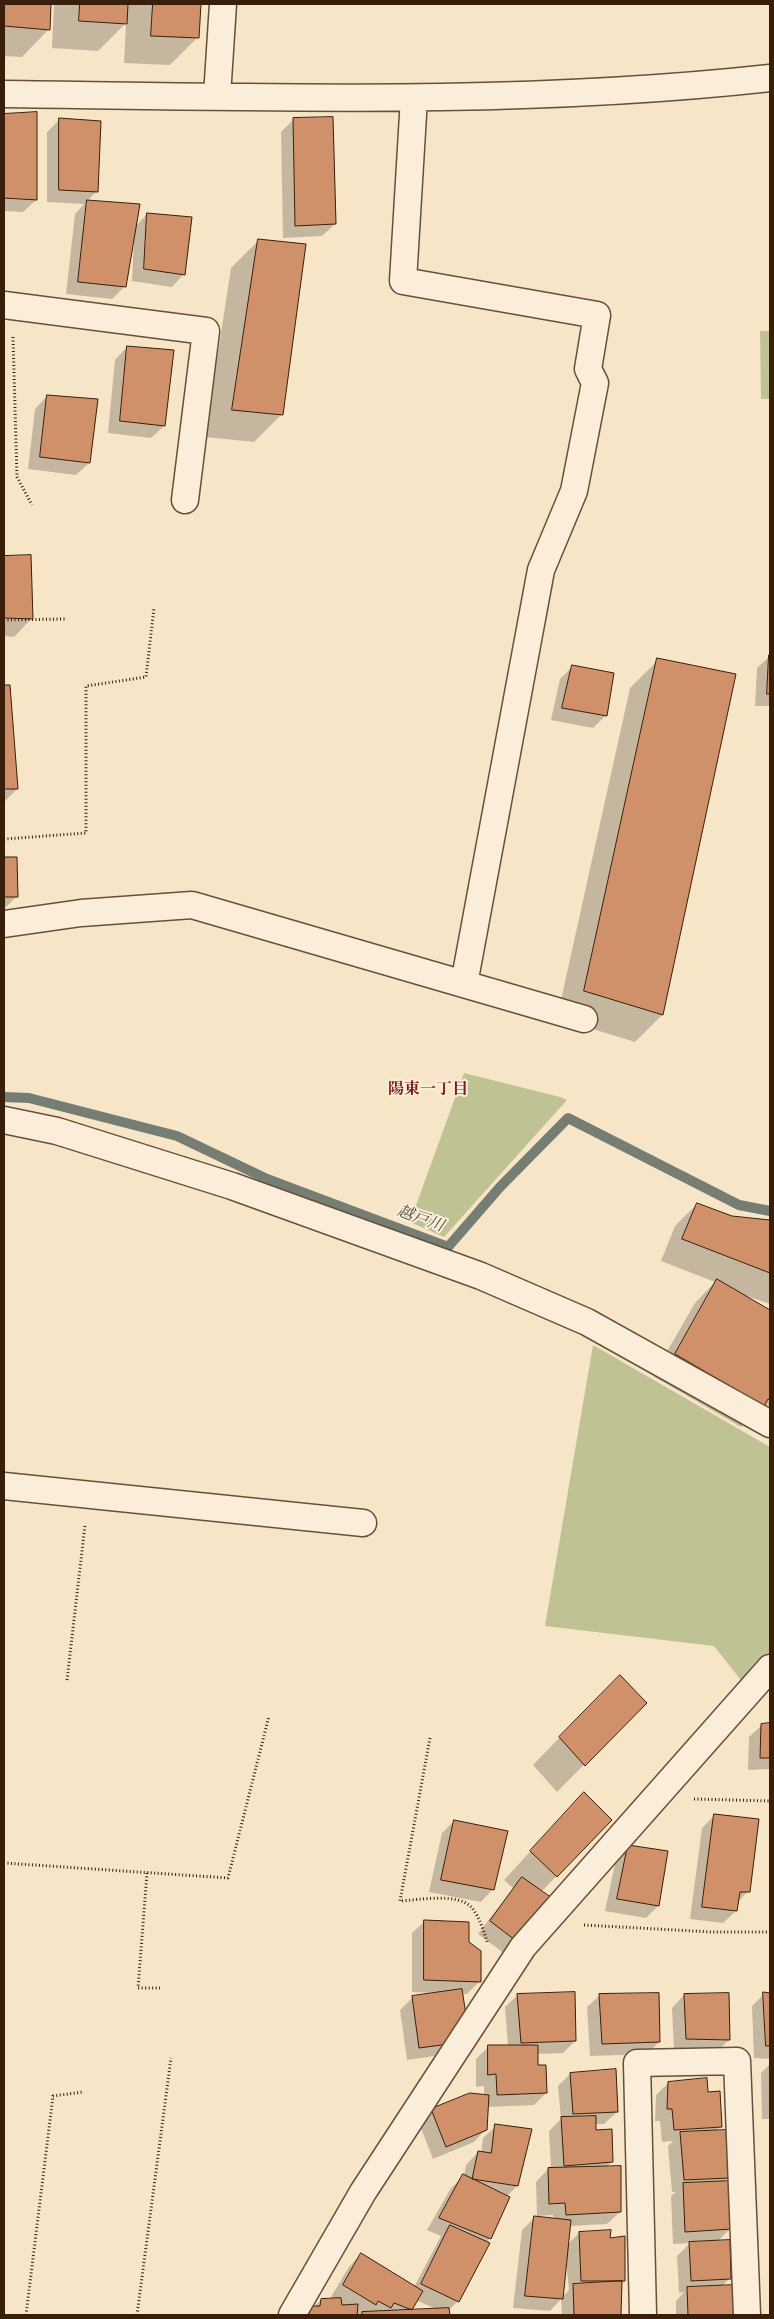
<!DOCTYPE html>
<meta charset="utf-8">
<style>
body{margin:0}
#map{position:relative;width:774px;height:2319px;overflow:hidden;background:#f7e5c7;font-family:"IM FELL English",serif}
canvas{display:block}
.frame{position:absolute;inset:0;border:5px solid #391f09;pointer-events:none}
</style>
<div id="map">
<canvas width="774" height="2319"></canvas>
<div class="frame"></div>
</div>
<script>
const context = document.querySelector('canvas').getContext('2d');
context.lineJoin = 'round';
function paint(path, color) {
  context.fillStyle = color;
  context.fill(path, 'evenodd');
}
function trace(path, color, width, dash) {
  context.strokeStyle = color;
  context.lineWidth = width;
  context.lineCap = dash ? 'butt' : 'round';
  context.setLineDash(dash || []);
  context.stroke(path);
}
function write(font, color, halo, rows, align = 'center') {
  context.font = font + ' "IM FELL English","Noto Serif JP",serif';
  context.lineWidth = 4;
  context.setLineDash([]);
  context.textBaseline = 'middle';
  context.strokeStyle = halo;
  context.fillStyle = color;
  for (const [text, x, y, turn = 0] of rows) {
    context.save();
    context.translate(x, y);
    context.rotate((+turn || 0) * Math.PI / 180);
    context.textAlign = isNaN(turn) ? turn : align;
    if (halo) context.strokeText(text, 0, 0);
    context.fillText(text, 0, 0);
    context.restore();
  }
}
const green = new Path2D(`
 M760,331H770V399H761Z
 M464,1073L560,1097L567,1100L444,1237L410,1222Z
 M593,1345L770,1447V1654L744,1684L714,1646L545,1626Z`);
const shadow = new Path2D(`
 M4,4H49V29L22,57L4,56Z
 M54,4H200L198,37L170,65L124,63L126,23L98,51L52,48Z
 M36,113V200L23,212L4,211V116Z
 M294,119L335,224L322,236L283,238L281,132Z
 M59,120L96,192L87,201L138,205L135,227L147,214L184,274L172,287L132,281L134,239H133L125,286L112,299L66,294L75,214L84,204L47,202V132Z
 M259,240L281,415L254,442L205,437L231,268Z
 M127,347L164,426L151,438L108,433L115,360Z
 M47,396L89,463L76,475L28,469L35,409Z
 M30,556L31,619L14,637L4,636V557Z
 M770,656V706H755L757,668Z
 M658,660L662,1015L635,1042L557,1018L630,688Z
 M573,666L606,715L593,728L551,720L560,679Z
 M4,687H9L17,789L5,801Z
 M16,858L17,896L4,909V859Z
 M697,1204L732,1218L770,1222V1304L738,1293L770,1311V1430L747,1421L741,1427L653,1376L695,1303L715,1282L661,1261L675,1226Z
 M645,1703L557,1792L533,1765L592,1704Z
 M770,1724V1769L748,1770L749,1737L762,1725Z
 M584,1793L611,1820L541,1892L505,1954L478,1934L513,1888L504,1880Z
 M714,1816L748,1891L737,1903L736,1911L723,1923L690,1919L702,1828Z
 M454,1821L493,1889L481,1902L429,1892L442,1833Z
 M629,1846L658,1906L646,1918L605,1911L616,1859Z
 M425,1921L468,1943L479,1982L467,1994H462L448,2044L435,2056L407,2060L400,2010L413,1997L434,1993L412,1992V1933Z
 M764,1994H770V2059L754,2058L752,2006Z
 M518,1995L575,2041L563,2053L536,2054V2066L546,2093L534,2105L488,2107L486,2129L474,2142L433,2159L419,2123L432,2110L484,2096V2086L476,2087V2059L488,2047L508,2046L505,2007Z
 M600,1995L659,2042L647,2054L590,2056L587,2007Z
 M684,1995L729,2040L716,2052L674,2051L672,2008Z
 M770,2064V2119H762L761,2073Z
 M570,2074L617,2112L604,2124H595V2131L612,2162L606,2167L620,2212L607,2224L569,2226L567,2245L579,2233L624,2281L620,2285V2315H562L561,2299L550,2311L513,2308L522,2230L534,2218L554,2220L553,2215L537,2216L536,2182L548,2169H551L549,2131L561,2119L558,2086ZM566,2260L569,2290L562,2297Z
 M668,2083L707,2093L721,2126L715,2132L728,2178L723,2182L730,2229L717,2242L730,2278L721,2287L734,2315H676V2301L684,2292L679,2293L677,2256L690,2243L673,2244L671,2196L676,2192H672L668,2146L673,2141L662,2142L660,2121H655L656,2095Z
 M496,2126L517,2186L506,2197L490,2238L486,2243L458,2301L448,2311V2315H360L356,2313V2315H304L321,2300H335L331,2297L349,2267L361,2254L414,2287L441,2236L427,2230L451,2188L464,2176L466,2165L478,2152L481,2153L483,2138ZM416,2300L438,2310L408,2311Z
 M770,2295V2315H769V2296Z`);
const stream = new Path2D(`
 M4,1097L29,1098L177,1136L267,1179L448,1247L500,1187L568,1118L739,1205L770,1211`);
const building = new Path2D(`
 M4,4H51L50,30L4,26Z
 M80,4H128L127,24L79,21Z
 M153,4H201L199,38L151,36Z
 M37,112V200L4,198V114Z
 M333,117L336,224L295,226L293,118Z
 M59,118L101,121L98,192L59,190Z
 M87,200L140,204L126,287L78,282Z
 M147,213L192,217L185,275L144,269Z
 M258,239L306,244L283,415L232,410Z
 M127,346L174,350L165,426L120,421Z
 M47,395L98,399L90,463L40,457Z
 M31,555L33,619L4,618V556Z
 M769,655H770V694H767Z
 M657,658L736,674L663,1015L584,991Z
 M572,665L614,673L607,716L562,708Z
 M4,685H10L18,789H4Z
 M4,857H17L18,897H4Z
 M697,1203L732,1216L770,1220V1273L682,1239Z
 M717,1279L770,1310V1400L768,1399L764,1406L675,1354Z
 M620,1675L647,1703L585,1766L559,1737Z
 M770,1723V1758H760L761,1724Z
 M584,1792L612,1820L557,1877L530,1851Z
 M714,1814L759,1819L750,1892H740L737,1911L702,1907Z
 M454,1820L508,1831L494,1890L441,1880Z
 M628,1845L668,1851L659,1906L617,1899Z
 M522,1877L552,1898L519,1943L490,1921Z
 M424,1920L469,1922V1942L481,1951V1982L424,1980Z
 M462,1989L466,2015L449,2044L419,2048L412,1996Z
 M575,1992L576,2041L521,2043L517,1994Z
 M763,1992L770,1993V2046H766Z
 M659,1993L660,2042L602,2044L599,1994Z
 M729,1993L730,2040L686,2039L684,1994Z
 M488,2045H538V2065H546L547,2093L497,2095L496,2074L488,2075Z
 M616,2069L618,2112L573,2114L570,2073Z
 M707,2078L708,2092L720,2091L722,2127L674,2130L672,2109H667L668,2082Z
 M470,2093L489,2095L487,2130L446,2147L431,2109Z
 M596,2116V2130L612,2129L613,2162L564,2166L561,2117Z
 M495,2124L532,2129L518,2186L472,2179L478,2151L491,2153Z
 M726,2130L729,2178L684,2180L680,2132Z
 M621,2166V2212L566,2215L565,2203L549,2204L548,2168Z
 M463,2174L510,2197L491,2239L439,2218Z
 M731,2181L732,2229L685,2232L683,2183Z
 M534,2216L571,2220L563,2299L525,2296Z
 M450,2225L490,2243L459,2302L421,2284Z
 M611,2230L610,2238L625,2236V2281H581L579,2232Z
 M730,2240L731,2279L691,2281L689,2242Z
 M361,2253L423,2291L412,2310L394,2303L391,2308L378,2301L376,2305L343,2285Z
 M622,2281L621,2315H574L573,2284Z
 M735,2285V2315H688L687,2287Z
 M341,2298L342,2305L358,2304L357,2315H306L312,2306H320L321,2299Z
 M449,2308L450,2315H362V2312Z`);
const path = new Path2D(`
 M13,337L17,477L32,505
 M4,620L65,619
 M4,839L86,833V686L146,677L154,608
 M67,1680L85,1525
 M430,1738L400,1901C419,1900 459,1892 472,1908C480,1918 484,1932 488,1944
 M694,1799L770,1801
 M4,1863L228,1878L269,1716
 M147,1873L138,1988H160
 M584,1925L712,1932H770
 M26,2315L53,2096L83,2092
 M137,2315L171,2058`);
const minor = new Path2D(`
 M4,94C259,97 516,106 770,78
 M217,96L223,4
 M414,98L403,281L597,315L588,369L595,383L574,491L541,570L464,984
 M4,305L206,331L185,500
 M4,924L81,913L192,905L584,1019
 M4,1120L57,1131L232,1186L481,1276L587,1322L770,1424
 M4,1486L363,1523
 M292,2315L363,2192L523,1947L770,1668
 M643,2315L637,2063L737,2061L747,2315`);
const neighbourhoodNames = [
 ["陽東一丁目",428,1091]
];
const waterNames = [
 ["越戸川",420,1220,20]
];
paint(green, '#bfc393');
paint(shadow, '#0003');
trace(stream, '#767e74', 10);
paint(building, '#d0916a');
trace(building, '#391f09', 1);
trace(minor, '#685038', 29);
trace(path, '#391f09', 3, [1, 2.5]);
trace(minor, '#faeedb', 26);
write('bold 16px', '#7a1f14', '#faeedb', neighbourhoodNames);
write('italic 16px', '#574f3f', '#faeedb', waterNames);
</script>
